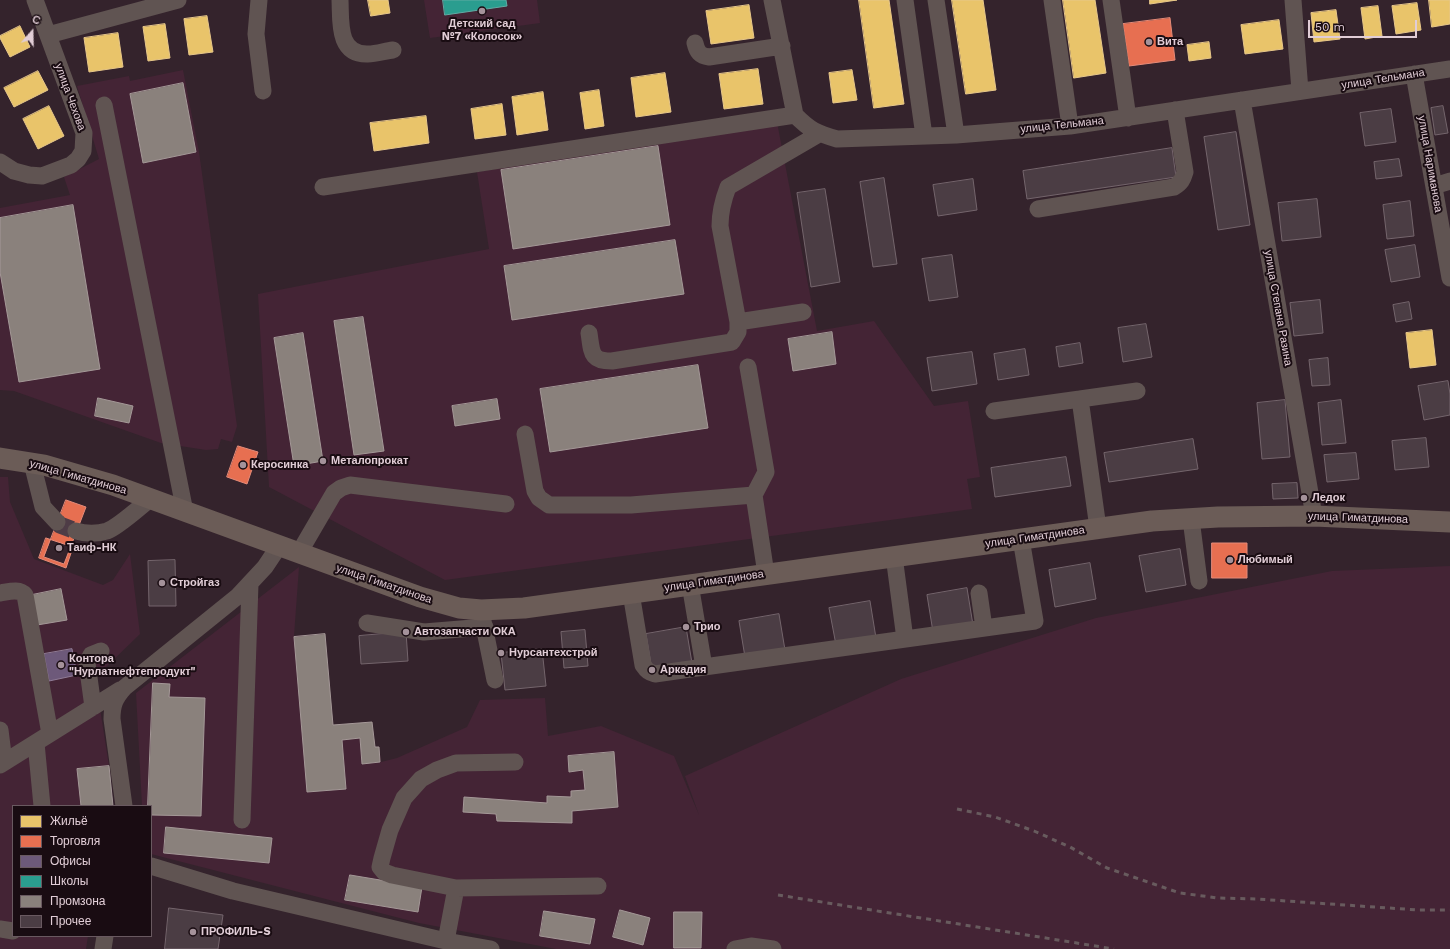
<!DOCTYPE html>
<meta charset="utf-8">
<style>
body{margin:0}
#map{position:relative;width:1450px;height:949px;overflow:hidden;background:#34232c;font-family:"Work Sans",sans-serif}
canvas{display:block}
.legend{position:absolute;left:12px;top:805px;width:140px;height:132px;box-sizing:border-box;background:#190c12;border:1px solid #695960;margin:0;padding:5px 7px;list-style:none;font-size:12px;color:#e1cdd6}
.legend li{display:flex;align-items:center;gap:8px;height:20px}
.legend b{width:20px;border:1px solid #695960}
.north{position:absolute;left:12px;top:12px;width:40px;height:40px;-webkit-text-stroke:3px #190c12;paint-order:stroke;rotate:20deg;font-size:11px;font-weight:700;line-height:16px;text-align:center;color:#e1cdd6}
.north::after{content:'';display:block;margin:auto;width:14px;height:18px;background:#e1cdd6;clip-path:polygon(50% 0,100% 100%,50% 72%,0 100%)}
.scale{position:absolute;left:1308px;top:20px;width:109px;height:18px;box-sizing:border-box;border:2px solid #e1cdd6;border-top:0;padding-left:5px;font-size:12px;line-height:14px;white-space:nowrap;color:#e1cdd6;-webkit-text-stroke:3px #190c12;paint-order:stroke}
</style>
<div id="map">
<canvas width="1450" height="949"></canvas>
<ul class="legend">
<li><b style="height:11px;background:#e9c46a"></b>Жильё</li>
<li><b style="height:11px;background:#e76f51"></b>Торговля</li>
<li><b style="height:11px;background:#6d597a"></b>Офисы</li>
<li><b style="height:11px;background:#2a9d8f"></b>Школы</li>
<li><b style="height:11px;background:#8a817c"></b>Промзона</li>
<li><b style="height:11px;background:#4b3d44"></b>Прочее</li>
</ul>
<div class="north">С</div>
<div class="scale">50 m</div>
</div>
<script>
const context = document.querySelector('canvas').getContext('2d');
context.lineJoin = 'round';
function paint(path, color) {
  context.fillStyle = color;
  context.fill(path, 'evenodd');
}
function trace(path, color, width, dash) {
  context.strokeStyle = color;
  context.lineWidth = width;
  context.lineCap = dash ? 'butt' : 'round';
  context.setLineDash(dash || []);
  context.stroke(path);
}
function write(font, color, halo, rows, align = 'center') {
  context.font = font + ' "Work Sans",sans-serif';
  context.lineWidth = 4;
  context.setLineDash([]);
  context.textBaseline = 'middle';
  context.strokeStyle = halo;
  context.fillStyle = color;
  for (const [text, x, y, turn = 0] of rows) {
    context.save();
    context.translate(x, y);
    context.rotate((+turn || 0) * Math.PI / 180);
    context.textAlign = isNaN(turn) ? turn : align;
    if (halo) context.strokeText(text, 0, 0);
    context.fillText(text, 0, 0);
    context.restore();
  }
}
const built = new Path2D(`
 M424,0H537L540,23L430,38Z
 M183,70L199,152L237,426L232,442L221,439L218,449L206,450L161,443L14,391L0,390V208L70,195L64,177L99,159L77,86L129,76L130,81Z
 M777,122L817,331L874,321L934,406L968,401L980,477L967,479L972,509L445,580L269,487L258,294L489,249L477,172Z
 M0,477H8L10,502L34,559L103,585L113,580L130,554L140,634L105,668L94,670L109,766L113,806H13V936H88L86,949H0Z
 M1450,566V949H556L419,923L151,854V806H142L136,693L299,567L294,636L325,634L333,725L372,722L375,747H379L381,762L397,758L467,727L480,700L545,698L548,736L601,726L674,756L699,815L685,776L901,679L1096,618L1332,571Z`);
const homes = new Path2D(`
 M368,0H388L390,13L371,16Z
 M859,0H889L904,104L874,108Z
 M952,0H983L996,90L966,94Z
 M1063,0H1095L1106,73L1074,78Z
 M1150,0H1177L1150,4Z
 M1429,0H1450V24L1432,27Z
 M1417,3L1421,30L1396,34L1392,6Z
 M749,5L754,38L711,44L706,11Z
 M1378,6L1382,36L1365,39L1361,8Z
 M1336,10L1340,39L1314,42L1311,13Z
 M207,16L213,52L189,55L184,19Z
 M1279,20L1283,49L1245,54L1241,25Z
 M165,24L170,58L148,61L143,27Z
 M20,26L30,47L10,57L0,38V36Z
 M118,33L123,67L89,72L84,38Z
 M1209,42L1211,58L1189,61L1187,45Z
 M758,69L763,104L724,109L719,74Z
 M852,70L857,100L833,103L829,73Z
 M38,71L48,90L14,107L4,88Z
 M665,73L671,112L636,117L631,78Z
 M599,90L604,126L585,129L580,93Z
 M543,92L548,130L517,135L512,97Z
 M502,104L506,135L475,139L471,109Z
 M49,106L64,136L38,149L23,119Z
 M426,116L429,143L374,151L370,123Z
 M1432,330L1436,365L1410,368L1406,333Z`);
const shops = new Path2D(`
 M1170,18L1175,60L1129,66L1123,24Z
 M238,446L258,452L247,484L227,477Z
 M66,500L86,507L64,564L44,557Z
 M46,538L73,547L66,568L39,558Z
 M1212,543H1247V578H1212Z`);
const offices = new Path2D(`
 M72,649L77,675L49,681L44,654Z`);
const schools = new Path2D(`
 M443,0H506L507,6L445,15Z`);
const industry = new Path2D(`
 M183,83L196,152L143,163L130,94Z
 M658,146L670,225L513,249L501,170Z
 M73,205L100,369L19,382L0,272V218Z
 M675,240L684,294L512,320L504,266Z
 M363,317L384,451L354,455L334,321Z
 M832,332L836,364L793,371L788,339Z
 M303,333L323,461L294,466L274,338Z
 M698,365L708,428L550,452L540,389Z
 M98,398L133,406L129,423L95,416Z
 M497,399L500,419L455,426L452,406Z
 M61,589L67,620L37,625L32,595Z
 M325,634L333,725L372,722L375,747H379L380,762L362,764L360,738L342,740L346,789L307,792L294,637Z
 M153,683L170,684L169,697L205,698L201,816L151,815V806H148Z
 M614,752L618,807L572,811V823L497,821L496,814L463,812L464,797L547,803V796L571,797V791L585,790L583,770L569,772L568,756Z
 M109,766L113,806H81L77,769Z
 M166,827L272,838L269,863L164,853Z
 M350,875L422,887L418,912L345,900Z
 M620,910L650,918L643,945L613,937Z
 M544,911L595,919L590,944L540,936Z
 M674,912H702L701,948H674Z`);
const building = new Path2D(`
 M1443,106L1448,133L1435,135L1431,108Z
 M1391,109L1396,142L1365,146L1360,113Z
 M1236,132L1250,225L1218,230L1204,137Z
 M1172,148L1176,177L1027,199L1023,171Z
 M1399,159L1402,176L1376,179L1374,162Z
 M884,178L897,264L873,267L860,182Z
 M973,179L977,210L938,216L933,185Z
 M825,189L840,282L811,287L797,193Z
 M1317,199L1321,237L1282,241L1278,203Z
 M1410,201L1414,236L1387,239L1383,205Z
 M1415,245L1420,277L1391,282L1385,250Z
 M952,255L958,297L929,301L922,259Z
 M1320,300L1323,333L1294,336L1290,303Z
 M1409,302L1412,319L1396,322L1393,305Z
 M1146,324L1152,357L1123,362L1118,328Z
 M1080,343L1083,363L1059,367L1056,347Z
 M1025,349L1029,375L998,380L994,354Z
 M972,352L977,384L932,391L927,358Z
 M1328,358L1330,385L1312,386L1309,360Z
 M1448,381L1450,394V415L1424,420L1418,386Z
 M1285,400L1290,457L1262,459L1257,403Z
 M1341,400L1346,443L1322,445L1318,403Z
 M1426,438L1429,467L1395,470L1392,441Z
 M1193,439L1198,469L1109,482L1104,453Z
 M1356,453L1359,479L1327,482L1324,455Z
 M1066,457L1071,486L995,497L991,468Z
 M1297,483L1298,498L1273,499L1272,484Z
 M1180,549L1186,585L1146,592L1139,556Z
 M175,560L176,606H149L148,561Z
 M1090,563L1096,599L1055,607L1049,570Z
 M967,588L973,625L933,632L927,595Z
 M870,601L876,638L836,645L829,608Z
 M779,614L785,650L745,657L739,621Z
 M686,627L692,663L652,670L646,634Z
 M585,630L588,666L564,668L561,632Z
 M406,632L408,661L361,664L359,636Z
 M542,649L546,686L505,690L501,653Z
 M169,908L223,915L218,949H165Z`);
const minorTunnel = new Path2D(`
 M57,522L60,525L76,531`);
const minor = new Path2D(`
 M259,0L256,34L263,91
 M340,0C341,21 337,55 368,54C376,54 385,51 393,50
 M772,0L795,115C810,130 816,133 837,139L956,135L1070,126L1450,69
 M905,0L924,136
 M936,0L956,135
 M1052,0L1070,126
 M1111,0L1128,118
 M1293,0L1300,91
 M48,35L178,0
 M695,43C697,52 700,56 709,57L782,46
 M1414,74L1450,278
 M1242,100L1314,516
 M104,105L185,512
 M0,162L14,171L29,175L42,176L71,165L78,159L83,151L84,133L35,0
 M1434,186L1450,181
 M323,187L795,115
 M1038,209L1174,187C1181,183 1183,179 1185,172L1175,110
 M738,322L803,312
 M589,333C592,352 590,361 612,361L732,342L738,332V322L720,226C720,212 723,200 728,187L819,134
 M748,367L766,472L754,495L766,574
 M1080,399L1137,391
 M994,411L1080,399L1098,528
 M525,434L535,491L539,498L549,505H631L754,495
 M32,463L43,507L57,522
 M1191,519L1199,581
 M76,531C85,534 98,534 107,531C118,527 140,507 150,499
 M299,553L334,493L341,488L350,485L506,504
 M894,556L905,639
 M690,584L704,667
 M0,593C8,592 19,588 25,595L50,734
 M631,593L643,665C647,671 649,672 655,674L704,667L1035,621L1021,539
 M979,593L984,628
 M482,616L495,680
 M367,623L424,632L485,627
 M93,707L87,663L91,655L101,651
 M0,730L4,762
 M36,743L42,806
 M515,762L456,763L437,770L421,779L404,798L390,830L382,858L380,867L384,872L392,875L456,888L598,886
 M0,765L120,690
 M124,806L112,719C112,705 115,698 124,688L238,596L265,567L279,546
 M242,820L250,584
 M151,866L233,891L446,941L491,949
 M0,929L13,931
 M446,941L456,888
 M103,949L105,936
 M735,949L751,946L773,949`);
const major = new Path2D(`
 M0,458L44,465L113,485L420,597L459,608L481,610L524,608L1152,521L1218,517L1314,516L1450,522`);
const rail = new Path2D(`
 M957,809L995,817L1034,831L1070,847L1107,868L1180,893L1218,898L1257,899L1418,910H1450
 M778,895L1114,949`);
const markers = [
 [482,11,4,"#a4929a"],
 [1149,42,4,"#a4929a"],
 [323,461,4,"#a4929a"],
 [243,465,4,"#a4929a"],
 [1304,498,4,"#a4929a"],
 [59,548,4,"#a4929a"],
 [1230,560,4,"#a4929a"],
 [162,583,4,"#a4929a"],
 [686,627,4,"#a4929a"],
 [406,632,4,"#a4929a"],
 [501,653,4,"#a4929a"],
 [61,665,4,"#a4929a"],
 [652,670,4,"#a4929a"],
 [193,932,4,"#a4929a"]
];
const poiNames = [
 ["Детский сад",482,24,"center"],
 ["№7 «Колосок»",482,37,"center"],
 ["Вита",1157,42],
 ["Металопрокат",331,461],
 ["Керосинка",251,465],
 ["Ледок",1312,498],
 ["Таиф-НК",67,548],
 ["Любимый",1238,560],
 ["Стройгаз",170,583],
 ["Трио",694,627],
 ["Автозапчасти ОКА",414,632],
 ["Нурсантехстрой",509,653],
 ["Контора",69,659],
 ["\"Нурлатнефтепродукт\"",69,672],
 ["Аркадия",660,670],
 ["ПРОФИЛЬ-S",201,932]
];
const streetNames = [
 ["улица Тельмана",1383,79,-9],
 ["улица Чехова",70,97,70],
 ["улица Тельмана",1062,125,-6],
 ["улица Нариманова",1430,164,80],
 ["улица Степана Разина",1278,308,80],
 ["улица Гиматдинова",78,477,16],
 ["улица Гиматдинова",1358,518,2],
 ["улица Гиматдинова",1035,537,-8],
 ["улица Гиматдинова",714,581,-8],
 ["улица Гиматдинова",384,584,19]
];
paint(built, '#442435');
paint(homes, '#e9c46a');
trace(homes, '#e7c78a', 1);
paint(shops, '#e76f51');
trace(shops, '#e58b79', 1);
paint(offices, '#6d597a');
trace(offices, '#907c96', 1);
paint(schools, '#2a9d8f');
trace(schools, '#61aba4', 1);
paint(industry, '#8a817c');
trace(industry, '#a49897', 1);
paint(building, '#4b3d44');
trace(building, '#74656c', 1);
trace(minorTunnel, '#4e3c46', 17, [17, 8]);
trace(minor, '#605452', 17);
trace(major, '#6b5c57', 21);
trace(rail, '#685b5e', 3, [5, 5]);
for (const [x, y, r, color] of markers) {
  const dot = new Path2D();
  dot.arc(x, y, r, 0, 2 * Math.PI);
  context.fillStyle = color;
  context.fill(dot);
  trace(dot, '#190c12', 1.5);
}
write('bold 11px', '#e1cdd6', '#190c12', poiNames, 'left');
write('11px', '#e1cdd6', '#190c12', streetNames);
</script>
